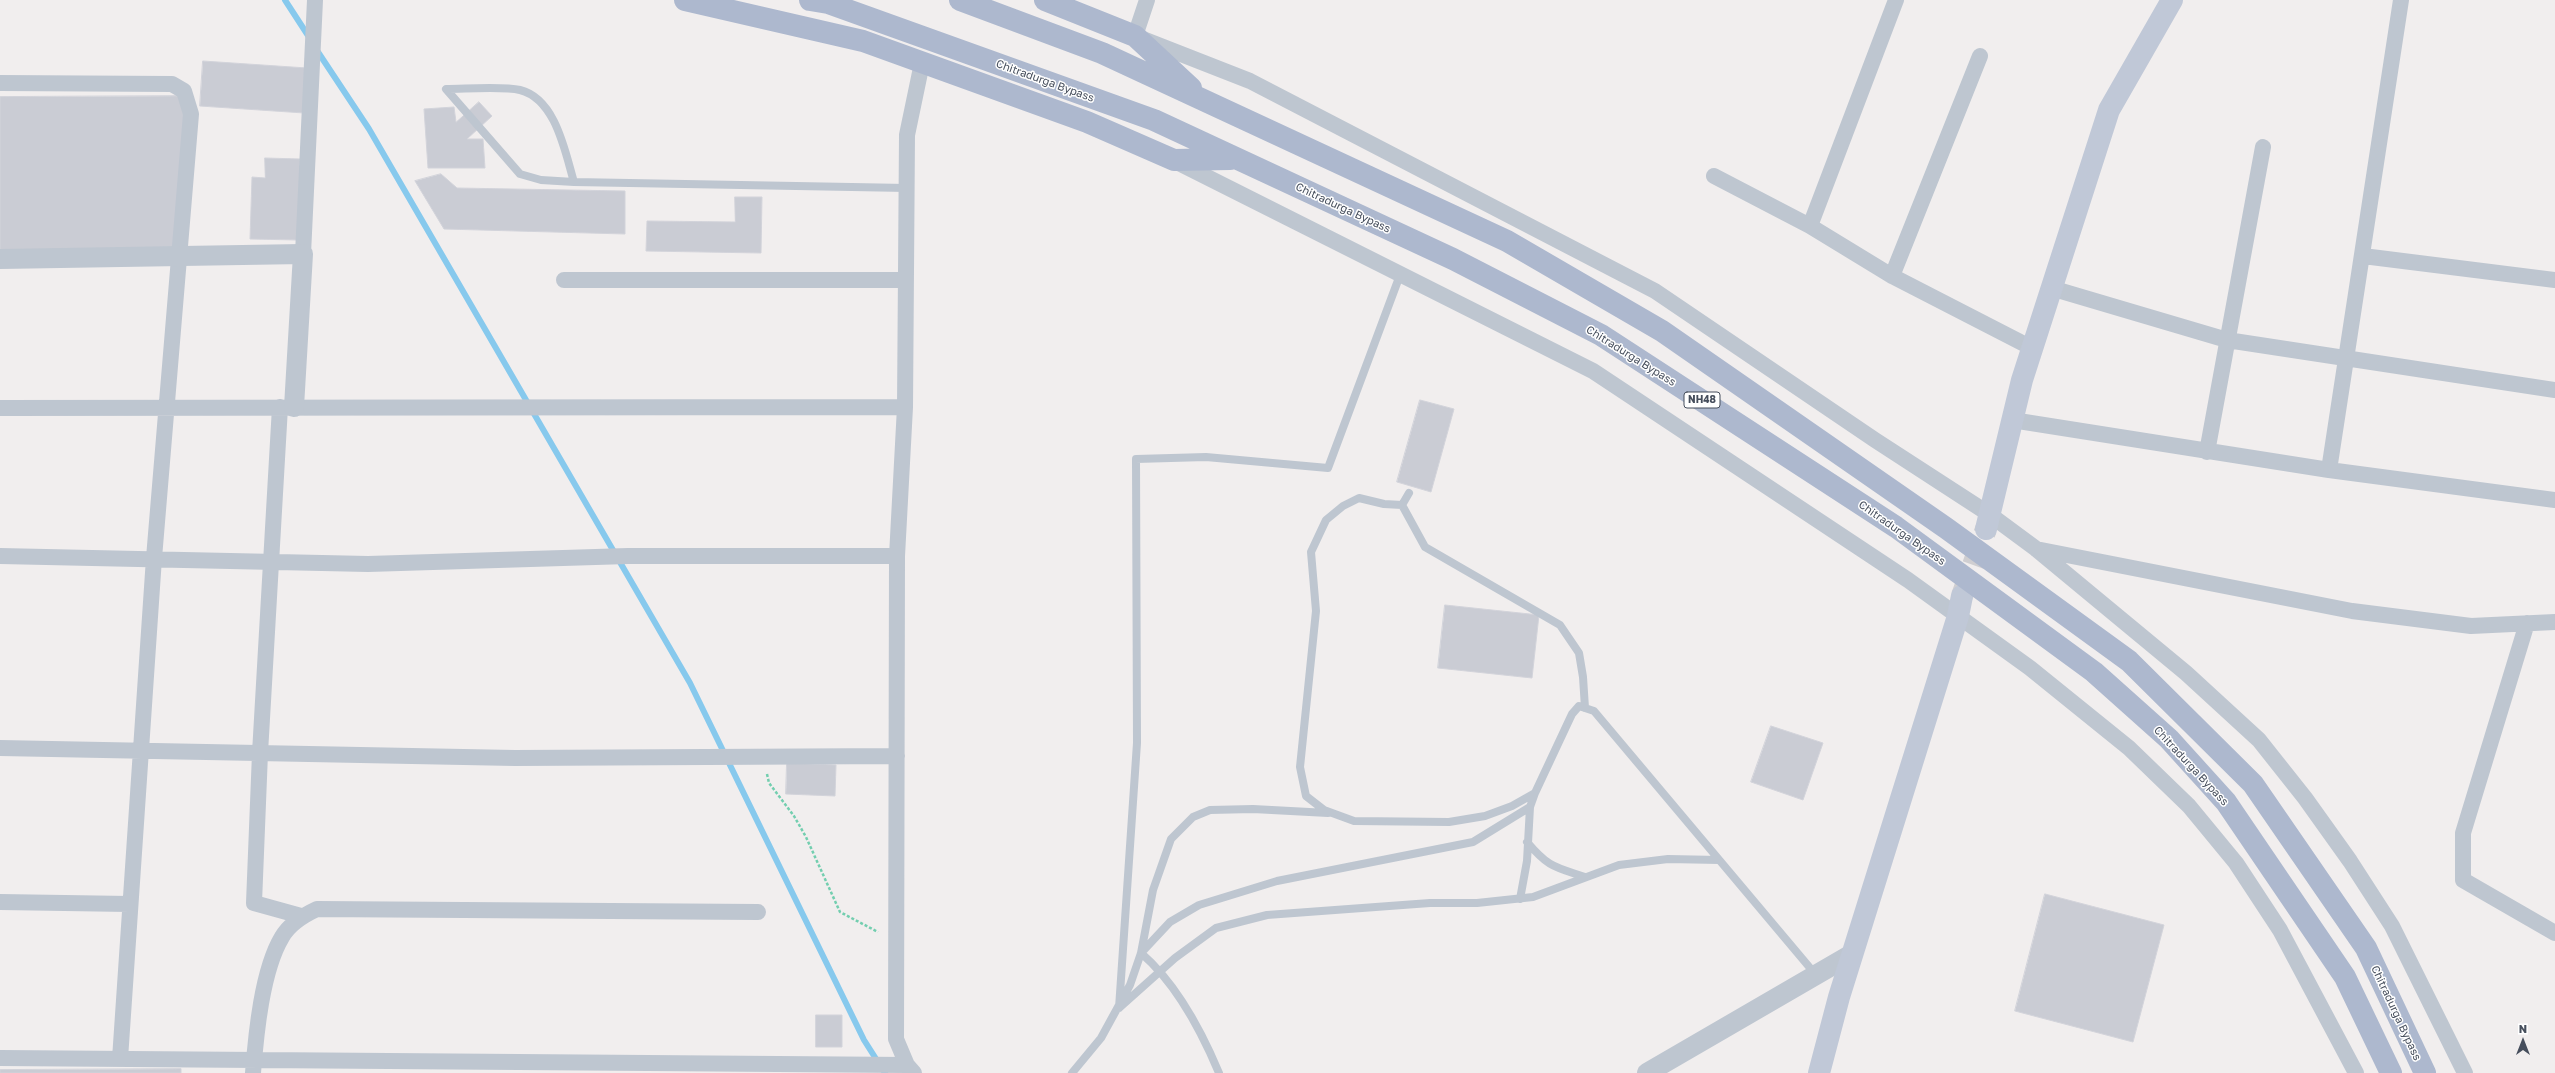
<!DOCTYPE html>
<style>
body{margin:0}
#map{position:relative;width:2555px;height:1073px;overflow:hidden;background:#f1eeee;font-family:"Golos Text",sans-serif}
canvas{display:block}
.north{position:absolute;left:2503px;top:1021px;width:40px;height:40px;-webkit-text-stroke:3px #fff;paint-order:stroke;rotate:0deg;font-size:11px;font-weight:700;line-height:16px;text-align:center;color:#464e5c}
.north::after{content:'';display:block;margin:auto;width:14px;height:18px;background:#464e5c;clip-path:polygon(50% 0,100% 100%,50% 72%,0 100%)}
</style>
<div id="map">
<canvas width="2555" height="1073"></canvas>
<div class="north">N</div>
</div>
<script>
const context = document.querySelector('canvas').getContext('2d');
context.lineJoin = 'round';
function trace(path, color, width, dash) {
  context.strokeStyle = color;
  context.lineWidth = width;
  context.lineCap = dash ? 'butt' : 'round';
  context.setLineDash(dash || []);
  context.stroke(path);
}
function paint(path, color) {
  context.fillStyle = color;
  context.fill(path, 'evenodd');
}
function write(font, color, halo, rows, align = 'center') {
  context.font = font + ' "Golos Text",sans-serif';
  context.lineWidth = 3;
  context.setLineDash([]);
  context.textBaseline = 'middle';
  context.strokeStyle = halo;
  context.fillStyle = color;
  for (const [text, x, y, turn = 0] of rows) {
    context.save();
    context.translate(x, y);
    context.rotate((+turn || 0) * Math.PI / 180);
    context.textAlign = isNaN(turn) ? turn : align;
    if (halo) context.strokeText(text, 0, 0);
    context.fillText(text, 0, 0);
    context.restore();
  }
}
const stream = new Path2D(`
 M285,0L309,37
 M316,49L369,129L690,683L864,1040L885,1073`);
const building = new Path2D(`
 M203,61L307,68L304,113L200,106Z
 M188,96L176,248L0,251V97Z
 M479,102L492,116L467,139H483L485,168H428L424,109L454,107L456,122Z
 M265,158L300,159L298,240L250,239L252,177L265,178Z
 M441,174L457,188L625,191V234L444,229L415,181Z
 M735,197H762L761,253L646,251L647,221L735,222Z
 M1420,400L1454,409L1431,492L1397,482Z
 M1445,605L1539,615L1532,678L1438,668Z
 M1771,726L1823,743L1803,800L1751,782Z
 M787,763L836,765L835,796L786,794Z
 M2045,894L2164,925L2133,1042L2015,1011Z
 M816,1015H842V1047H816Z
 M181,1069V1073H0V1070Z`);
const secondaryTunnel = new Path2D(`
 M1962,596L1986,529`);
const path = new Path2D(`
 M767,774L769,783L794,816L806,837L840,912L878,932`);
const service = new Path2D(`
 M574,182L541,180L520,174L446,89C465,89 503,86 520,90C556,99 565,152 574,182L907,188
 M1409,493L1402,505L1384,504L1359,498L1343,506L1326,520L1311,552L1316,611L1300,767L1306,796L1324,810L1354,821L1449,822L1485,816L1512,806L1535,793L1572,714L1579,706L1594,711L1816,975
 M1402,505L1425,547L1560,625L1579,653L1583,677L1585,708
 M1527,842C1549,868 1555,867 1585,877
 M1520,899L1527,861L1530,807
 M1119,1008L1137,743L1136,459L1206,457L1328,468L1400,275
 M1119,1008L1175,958L1216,928L1267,915L1430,903H1477L1533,897L1619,865L1668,859L1719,860
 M1072,1073L1101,1038L1130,985L1141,953L1153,890L1171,839L1193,817L1210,810L1253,809L1328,813
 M1219,1073C1201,1030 1177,984 1141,953L1170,922L1199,905L1277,881L1473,842L1530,807L1535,793`);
const minor = new Path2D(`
 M1147,0L1135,36L1250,81L1655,291L1875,440L1989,514L2035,548L2186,673L2259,740L2305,798L2350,861L2392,926L2465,1073
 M0,83L172,84L184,91L191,114L154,558L120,1059
 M1175,161L1593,371L1908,580L2030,668L2129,748L2189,806L2236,863L2280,930L2356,1073
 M1714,176L1810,226L1892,276L2032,348
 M1810,226L1896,0
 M303,254L315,0
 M2363,256L2555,280
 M1892,276L1980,56
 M564,280H906
 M2051,288L2227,340L2555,390
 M280,407L260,753L254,903L301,916
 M0,408L905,407
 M2012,420L2329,470L2401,0
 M2207,452L2263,147
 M2329,470L2555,500
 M2036,549L2352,611L2471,626L2555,622
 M0,556L368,564L628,556H897
 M2527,623L2463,833V880L2555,933
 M0,748L515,758L897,756
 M0,902L129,904
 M0,1058L907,1065
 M253,1073C256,1034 262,970 282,937C290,923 304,915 317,909L758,912
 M914,1073L907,1065L896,1039L897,556L905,407L907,135L922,63`);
const tertiary = new Path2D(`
 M0,259L303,254L294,407
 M1647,1073L1852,954`);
const secondary = new Path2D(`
 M1986,529L2022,380L2109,110L2172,0
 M1819,1073L1839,997L1958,616L1962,596`);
const primary = new Path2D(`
 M685,0L863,41L1087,122L1174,160L1230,159
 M810,0L828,3L1154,120L1453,259L1601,335L1896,527L2094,672L2169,739L2226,802L2345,977L2391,1073
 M960,0L1102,53L1507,241L1662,331L1946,528L2129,661L2253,784L2366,948L2425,1073
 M1045,0L1135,36L1191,88`);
const shields = [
 [1702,400,36]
];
const shieldNames = [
 ["NH48",1702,400]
];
const streetNames = [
 ["Chitradurga Bypass",1045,81,20],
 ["Chitradurga Bypass",1343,208,25],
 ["Chitradurga Bypass",1631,356,32],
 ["Chitradurga Bypass",1902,533,35],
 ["Chitradurga Bypass",2191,766,47],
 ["Chitradurga Bypass",2396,1013,65]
];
trace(stream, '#87c9ed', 6);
paint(building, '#caccd4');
trace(building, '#d2d3da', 1);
trace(secondaryTunnel, '#cfced1', 22, [22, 11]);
trace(path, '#73ceaf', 2.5, [3, 2]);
trace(service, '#bec6d0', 8);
trace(minor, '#bec6d0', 16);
trace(tertiary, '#bec6d0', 20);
trace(secondary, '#c0c8d7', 22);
trace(primary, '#adb8ce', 22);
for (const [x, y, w] of shields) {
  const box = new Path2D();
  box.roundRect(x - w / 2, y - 8, w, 16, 3);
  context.fillStyle = '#fff';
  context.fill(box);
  trace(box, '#464e5c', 1);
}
write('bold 10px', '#464e5c', null, shieldNames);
write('11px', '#464e5c', '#fff', streetNames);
</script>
